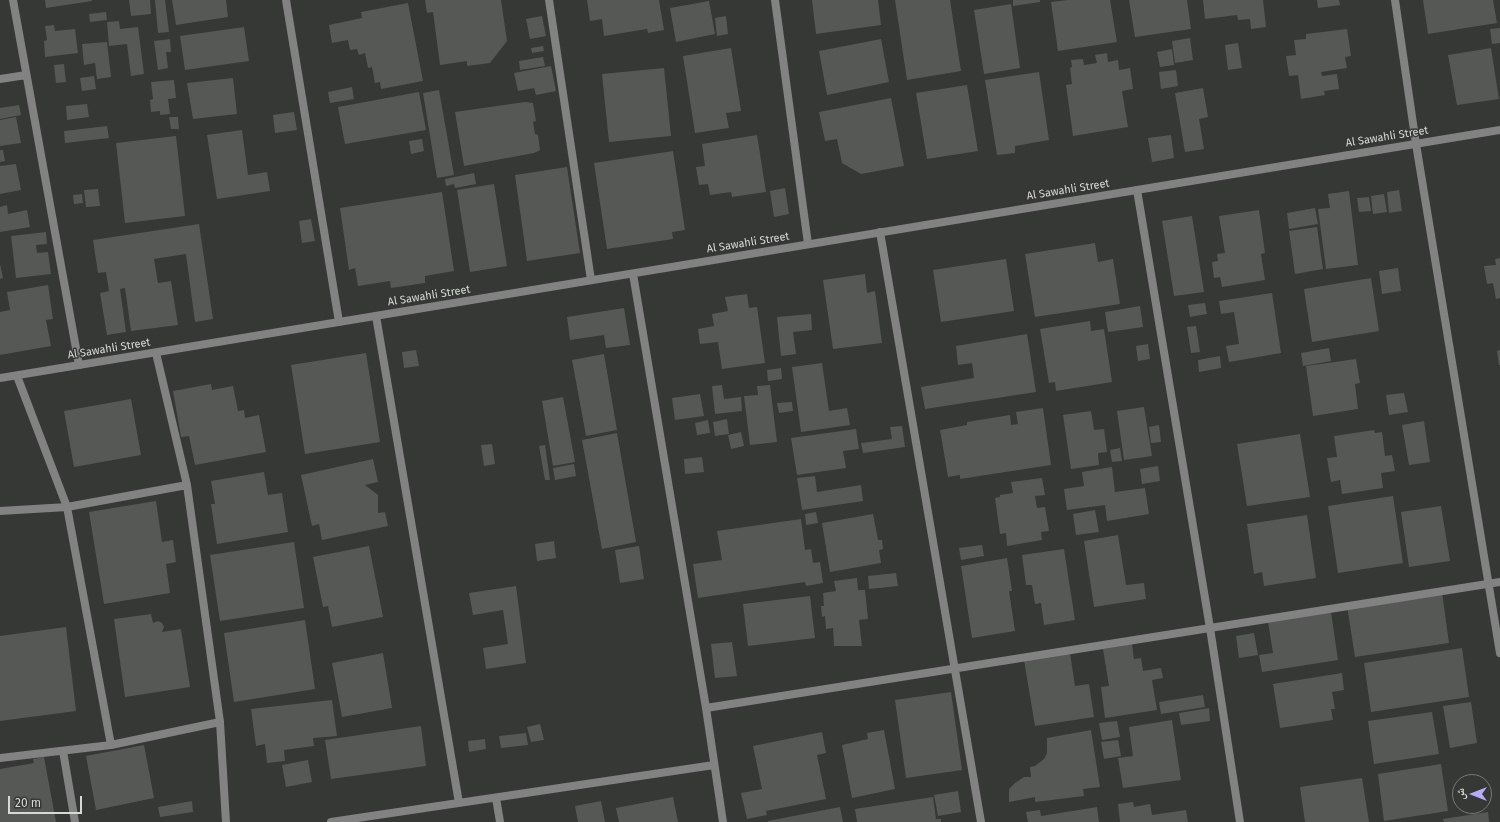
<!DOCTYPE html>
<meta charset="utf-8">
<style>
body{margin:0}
#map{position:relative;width:1500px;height:822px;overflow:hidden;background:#353834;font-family:"Fira Sans","Noto Naskh Arabic",sans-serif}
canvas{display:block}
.north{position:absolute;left:1452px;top:774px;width:40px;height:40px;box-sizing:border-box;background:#353834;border:1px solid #767875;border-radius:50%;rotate:270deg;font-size:11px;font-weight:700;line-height:16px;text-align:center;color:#d7d9d6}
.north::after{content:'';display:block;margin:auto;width:14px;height:18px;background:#b4acf9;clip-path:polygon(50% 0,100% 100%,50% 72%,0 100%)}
.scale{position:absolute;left:8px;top:796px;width:74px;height:18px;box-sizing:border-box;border:2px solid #d7d9d6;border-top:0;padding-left:5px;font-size:12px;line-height:14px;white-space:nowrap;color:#d7d9d6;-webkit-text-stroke:3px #353834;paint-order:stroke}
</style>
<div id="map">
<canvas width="1500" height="822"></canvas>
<div class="north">ش</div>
<div class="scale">20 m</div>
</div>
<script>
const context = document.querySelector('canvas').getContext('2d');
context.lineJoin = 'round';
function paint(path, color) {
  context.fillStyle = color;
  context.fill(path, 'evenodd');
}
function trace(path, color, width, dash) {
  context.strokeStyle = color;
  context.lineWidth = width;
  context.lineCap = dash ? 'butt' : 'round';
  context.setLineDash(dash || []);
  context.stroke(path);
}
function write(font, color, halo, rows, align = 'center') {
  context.font = font + ' "Fira Sans",sans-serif';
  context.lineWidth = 3;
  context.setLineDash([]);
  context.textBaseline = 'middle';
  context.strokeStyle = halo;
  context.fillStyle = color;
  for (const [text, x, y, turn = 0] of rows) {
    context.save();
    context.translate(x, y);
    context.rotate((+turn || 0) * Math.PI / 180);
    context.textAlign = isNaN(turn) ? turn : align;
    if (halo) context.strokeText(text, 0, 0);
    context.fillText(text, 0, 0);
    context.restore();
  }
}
const building = new Path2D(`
 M45,0H92V1L46,8Z
 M129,0H150L151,14L131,16Z
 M155,0H165L169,32L158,33Z
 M172,0H226L228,17L176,25Z
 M425,0H501L507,41L490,63L467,66V61L440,65L433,12L427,13Z
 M587,0H659L664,30L648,33L647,29L604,36L602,19L590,21Z
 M812,0H878L881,25L816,34Z
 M895,0H950L961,71L907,80Z
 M1013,0H1040V2L1013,6Z
 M1068,0H1110L1117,42L1058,51L1051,2Z
 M1129,0H1187L1191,29L1135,37Z
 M1203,0H1263L1266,27L1251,29L1250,19L1238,20L1237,15L1205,19Z
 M1317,0H1339L1340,5L1318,8Z
 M1423,0H1493L1497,23L1428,34Z
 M709,1L715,34L676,42L670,8Z
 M408,3L423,81L381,89L380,82L375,83L372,67L368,68L365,53L359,55L357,49L350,50L348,40L332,43L329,25L362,18L361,12Z
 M1011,4L1020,68L984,74L974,10Z
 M106,12L107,20L90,22L89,14Z
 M542,16L546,36L530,39L526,19Z
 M726,16L728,34L717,36L715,18Z
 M119,21L120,29L138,27L144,74L131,76L127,44L109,46L107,22Z
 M54,25L55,31L75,29L78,53L45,57L44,41L47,40L45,26Z
 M244,27L249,61L185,70L180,36Z
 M1500,28V43L1492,44L1490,29Z
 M1347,29L1351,56L1345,57L1347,68L1321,72L1322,76L1337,74L1339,89L1324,91L1325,95L1301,99L1298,75L1289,76L1286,56L1296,55L1294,40L1306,39V34Z
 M1190,38L1193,60L1175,63L1172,41Z
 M170,39L171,52H166L168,68L158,70L154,41Z
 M881,39L889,82L827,95L819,51Z
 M107,42L111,77L97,79L95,63L84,65L82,44Z
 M1238,43L1242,68L1228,70L1225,45Z
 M543,46L544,51L532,53L531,48Z
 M731,48L741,111L726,113L729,128L695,133L683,56Z
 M1491,48L1499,99L1457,105L1448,55Z
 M1172,49L1174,65L1160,67L1157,52Z
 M1107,53L1108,62L1118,60L1119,70L1130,68L1133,89L1122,91L1128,127L1073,136L1066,85L1072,84L1070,68L1072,67L1071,60L1083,59L1084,65L1097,63L1095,55Z
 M543,57L545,66L520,70L519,61Z
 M64,64L66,82L56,83L54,65Z
 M551,66L556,91L536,95L534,88L518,91L514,73Z
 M664,68L671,136L609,142L602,74Z
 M1176,70L1178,86L1161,89L1159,72Z
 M1039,72L1049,140L1015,146V153L997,155L985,80Z
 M94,76L96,89L82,91L80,78Z
 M233,78L237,114L193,119L187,83Z
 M174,80L176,98L168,99L170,114L160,115V111L151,112L150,100L153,99L151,82Z
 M967,85L978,151L927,159L916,93Z
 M352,87L354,99L330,103L328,92Z
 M1203,88L1208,117L1199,119L1204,149L1185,152L1175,93Z
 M439,90L454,175L437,178L423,93Z
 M419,92L426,130L345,144L338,107Z
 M891,98L904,166L861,174L842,163L837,139L825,141L819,112Z
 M525,102L533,103L536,121L533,122L535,134L538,135L540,150L534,153L464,166L455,112Z
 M87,104L89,117L67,120L66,106Z
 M19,105L21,115L0,119V108Z
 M294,112L297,130L275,133L273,115Z
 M16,117L21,143L0,146V120Z
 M169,117H178L179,129H171Z
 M107,126L109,138L65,143L64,131Z
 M242,130L248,175L267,172L270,191L217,199L207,135Z
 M757,135L766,192L732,197L731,192L710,195L708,184L699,185L696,167L705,166L702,144Z
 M1171,135L1174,158L1152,162L1148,138Z
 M176,136L185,216L125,223L116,143Z
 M422,139L424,151L411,154L409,141Z
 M0,150H3L5,161L0,162Z
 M673,151L685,230L672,232L673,239L607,249L594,163Z
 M16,164L21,190L0,194V166Z
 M567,167L580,253L527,261L515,175Z
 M474,173L476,184L455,188L454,184L446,186L445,179Z
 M494,184L507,266L470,272L457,190Z
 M785,188L789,214L774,217L770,191Z
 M98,189L100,206L86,207L84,190Z
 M1399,190L1402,211L1389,213L1387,192Z
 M1349,191L1358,265L1326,269L1318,209L1330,208L1328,194Z
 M442,192L454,271L425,276V283L391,288L390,281L358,286L355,268L349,270L340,208Z
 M82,194L83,203L74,204L73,195Z
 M1384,194L1387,212L1373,214L1371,196Z
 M1369,197L1371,211L1359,212L1357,198Z
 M7,205L8,214L27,210L30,227L0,232V207Z
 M1315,208L1318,224L1289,229L1287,213Z
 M1259,210L1265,253L1261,254L1265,280L1222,287L1220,277L1214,278L1212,262L1218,261L1217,254L1225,253L1219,216Z
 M1192,216L1204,292L1174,296L1162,221Z
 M311,219L315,241L302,243L299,221Z
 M199,224L213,319L195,322L186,254L154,259L158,283L171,281L178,325L131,331L125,288L120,289L126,332L107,335L100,293L109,291L106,272L98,273L93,240Z
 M1317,227L1323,269L1295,274L1289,231Z
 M46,232L47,244L36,245L37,253L48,252L51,274L16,278L11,236Z
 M1095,243L1098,262L1113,259L1120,304L1035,317L1025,254Z
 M1500,258V298L1496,299L1493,283L1487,284L1484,266L1496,265L1495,259Z
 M1006,259L1014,311L941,322L933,270Z
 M0,264L3,278L0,279Z
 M1398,268L1401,291L1382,294L1379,271Z
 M865,274L867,293L875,291L882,343L833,349L823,280Z
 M1371,278L1379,331L1312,342L1304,289Z
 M48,285L53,319L46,320L51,346L0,355V312L10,310L7,292Z
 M1272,293L1281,353L1229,362L1226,346L1239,344L1234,312L1221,314L1219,301Z
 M747,294L749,308L757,307L765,363L722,369L718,342L700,344L698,329L714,326L712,314L728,311L725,297Z
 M1205,303L1207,314L1190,317L1188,305Z
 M1140,306L1143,327L1108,332L1105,312Z
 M624,308L630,345L606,348L604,335L570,340L567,317Z
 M811,314L812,330L793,332L796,354L781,356L777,317Z
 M1090,321L1091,331L1104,329L1112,382L1056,391L1055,382L1049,383L1040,329Z
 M1196,326L1200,352L1191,353L1187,327Z
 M1027,334L1036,392L925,409L921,387L974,378L972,363L958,365L956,346Z
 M1148,344L1150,359L1138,361L1136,346Z
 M1329,348L1331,361L1303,366L1301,353Z
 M416,350L419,366L404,368L402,352Z
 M1500,350V365H1499L1497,351Z
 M366,353L380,442L305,454L291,365Z
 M604,354L617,430L586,436L572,360Z
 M1220,356L1221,368L1199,372L1198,360Z
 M1356,359L1360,383L1355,384L1358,409L1313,416L1306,366Z
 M822,363L829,411L847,408L850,425L801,432L792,367Z
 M781,368L782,379L768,381L767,370Z
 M211,384L212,390L233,386L238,411L244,410L245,418L259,415L266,452L195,465L189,436L181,437L173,391Z
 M722,385L724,399L741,397L742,411L715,414L712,386Z
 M770,385L777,442L750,445L744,396L758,395L757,386Z
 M1404,393L1408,412L1389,415L1386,395Z
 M700,394L704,416L675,420L672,398Z
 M563,397L575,462L553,466L542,401Z
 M131,399L141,455L74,467L64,411Z
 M792,402L793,411L779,413L777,403Z
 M1144,407L1152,456L1124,460L1117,411Z
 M1043,408L1051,465L960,479V475L948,477L940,430L967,425V422L1010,415L1011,425L1018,424L1016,412Z
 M1091,411L1094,430L1104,429L1107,452L1098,453L1099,465L1071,469L1063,415Z
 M727,419L729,434L715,436L713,422Z
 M708,420L710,433L697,435L695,423Z
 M1424,421L1430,462L1409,465L1402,425Z
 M1159,425L1161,442L1151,443L1149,427Z
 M902,426L905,447L863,453L861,443L892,439L890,427Z
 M856,429L859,449L843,451L846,468L797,475L791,438Z
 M1374,430L1375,433L1382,432L1385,456L1392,455L1395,471L1381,473L1383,488L1342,494L1340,480L1331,482L1327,458L1337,457L1334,436Z
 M741,432L744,446L731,449L728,435Z
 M617,433L636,542L602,549L582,440Z
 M1300,434L1310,497L1247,506L1237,444Z
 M492,444L495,464L484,466L481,445Z
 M545,445L550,480H545L539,446Z
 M1120,448L1122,461L1112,462L1110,450Z
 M702,457L704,472L685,474L684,459Z
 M373,459L378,482L365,485L378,495V513L385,512L388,526L322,540L319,524L312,526L301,475Z
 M574,464L576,476L555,480L553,468Z
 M1158,466L1160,481L1142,484L1140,469Z
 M1112,467L1115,492L1145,488L1149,514L1107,521L1105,505L1067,510L1064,489L1084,486L1082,472Z
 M264,472L268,495L282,493L288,532L217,544L211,504H215L211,481Z
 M815,476L817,492L861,485L863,501L802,510L797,478Z
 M1042,478L1045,495L1035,496L1037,508L1045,507L1049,531L1041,532L1042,540L1007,546L1006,533L1000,534L995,498L1000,497V495L1013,493L1011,482Z
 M1393,496L1403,563L1338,573L1328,506Z
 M156,501L162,542L173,540L176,562L166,564L170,593L104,604L89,512Z
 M1441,506L1450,561L1409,567L1401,512Z
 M1095,510L1099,532L1076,535L1073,514Z
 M816,512L818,523L806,525L805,514Z
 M873,514L878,540H882L883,549L879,550L881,563L830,572L822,523Z
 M1307,515L1316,578L1264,586L1262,572L1254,574L1247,524Z
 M801,519L805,550L811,549L813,563L820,562L823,583L806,586L805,582L698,598L693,564L722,560L717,531Z
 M1118,535L1126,585L1144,583L1146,599L1094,607L1084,541Z
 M554,541L556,558L537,561L535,544Z
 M294,542L304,608L220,621L210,555Z
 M982,545L984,556L961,560L959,548Z
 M369,546L383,617L332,627L328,606L323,607L313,557Z
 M639,546L644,579L620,583L615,550Z
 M1064,549L1075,620L1044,625L1041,603L1035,604L1032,585H1026L1022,555Z
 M1007,558L1012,591H1009L1015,631L972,638L961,566Z
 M896,573L898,586L869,589L868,576Z
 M857,578L858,590H865L868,619L859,620L862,646H834L833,628L826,629L825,616L822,617L821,606H824L823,593L836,591L834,581Z
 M516,586L526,663L486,669L483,648L508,644L503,610L473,615L469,593Z
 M1442,592L1449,643L1355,657L1347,606Z
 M810,596L815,638L748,646L743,604Z
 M1331,612L1338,660L1262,672L1259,655L1273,653L1268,622Z
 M151,614L153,623L158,621L162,623L164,627L162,632L181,629L190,687L125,697L114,619Z
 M305,620L315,689L234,702L224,633Z
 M66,627L76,711L0,721V636Z
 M1254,633L1258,655L1239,658L1236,636Z
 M732,642L737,676L715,678L711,644Z
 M1132,644L1134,659L1141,658L1143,671L1161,668L1163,678L1152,680L1157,710L1105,718L1101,687L1109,686L1103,649Z
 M1462,648L1469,697L1371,712L1364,663Z
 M383,653L392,708L342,717L332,663Z
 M1070,653L1075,686L1089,684L1094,717L1035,726L1024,660Z
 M1342,673L1344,690L1332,692L1335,709H1331L1333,720L1280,728L1273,684Z
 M951,692L962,770L906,778L895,700Z
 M1203,695L1205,707L1161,714L1159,702Z
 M332,700L337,736L313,738L314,746L284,750L285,761L267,763L265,744L256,746L251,709Z
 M1471,702L1477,743L1450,748L1443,706Z
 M1209,708L1210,721L1181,725L1179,713Z
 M1432,712L1439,754L1374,764L1368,721Z
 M1172,720L1181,780L1123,788L1118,758L1133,756L1129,727Z
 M1117,721L1120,737L1102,740L1099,723Z
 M540,724L544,740L531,742L527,727Z
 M421,726L426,766L331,779L325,740Z
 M884,730L895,789L852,798L842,745L868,739L867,733Z
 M1091,730L1100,787L1083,789L1084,796L1035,802V797L1009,802V789L1015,783L1024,777H1031L1030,767L1035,766L1044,759L1047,753V738Z
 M822,732L826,753L817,755L826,799L766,811L767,815L747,819L741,793L762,789L753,746Z
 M526,733L528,745L501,748L499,736Z
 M485,739L486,749L469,752L468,741Z
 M1118,740L1121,756L1104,759L1101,742Z
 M144,745L154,798L96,810L86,756Z
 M44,757L56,822H0V769L34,763L33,759Z
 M308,760L312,782L286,787L282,765Z
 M1441,764L1448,811L1384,821L1378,774Z
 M1362,778L1369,822H1305L1300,787Z
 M958,791L961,812L938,816L934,795Z
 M673,797L678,822H619L616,808Z
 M933,797L936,819H941V822H857L855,809Z
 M192,801L193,812L160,817L158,807Z
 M601,801L605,822H578L575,806Z
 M1133,802L1134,807L1150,804L1152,815L1186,810L1188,822H1120L1118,804Z
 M840,807L843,822H768V821Z
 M1097,807L1099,822H1028L1026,812L1040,810L1041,816Z
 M1488,812L1489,822H1444L1443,819Z`);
const minor = new Path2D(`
 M13,0L79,365
 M286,0L339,322
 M549,0L591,280
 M775,0L808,244
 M1395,0L1416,144L1500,653
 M0,79L26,75
 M1137,190L1210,628L1240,822
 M880,232L981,822
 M633,274L706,708L723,822
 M376,316L459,803
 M156,353L187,485L220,722L226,822
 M17,376L67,507L111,745
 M0,511L67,507L187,485
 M706,708L1500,582
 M63,751L75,822
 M0,758L111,745L220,722
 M496,798L500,822
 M331,822L714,765`);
const tertiary = new Path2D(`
 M0,378L1500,130`);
const streetNames = [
 ["Al Sawahli Street",1387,137,-9],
 ["Al Sawahli Street",1068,190,-9],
 ["Al Sawahli Street",748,243,-9],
 ["Al Sawahli Street",429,296,-9],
 ["Al Sawahli Street",109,349,-9]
];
paint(building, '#555854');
trace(minor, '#818281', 8);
trace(tertiary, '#818281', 8);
write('11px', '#d7d9d6', '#353834', streetNames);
</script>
